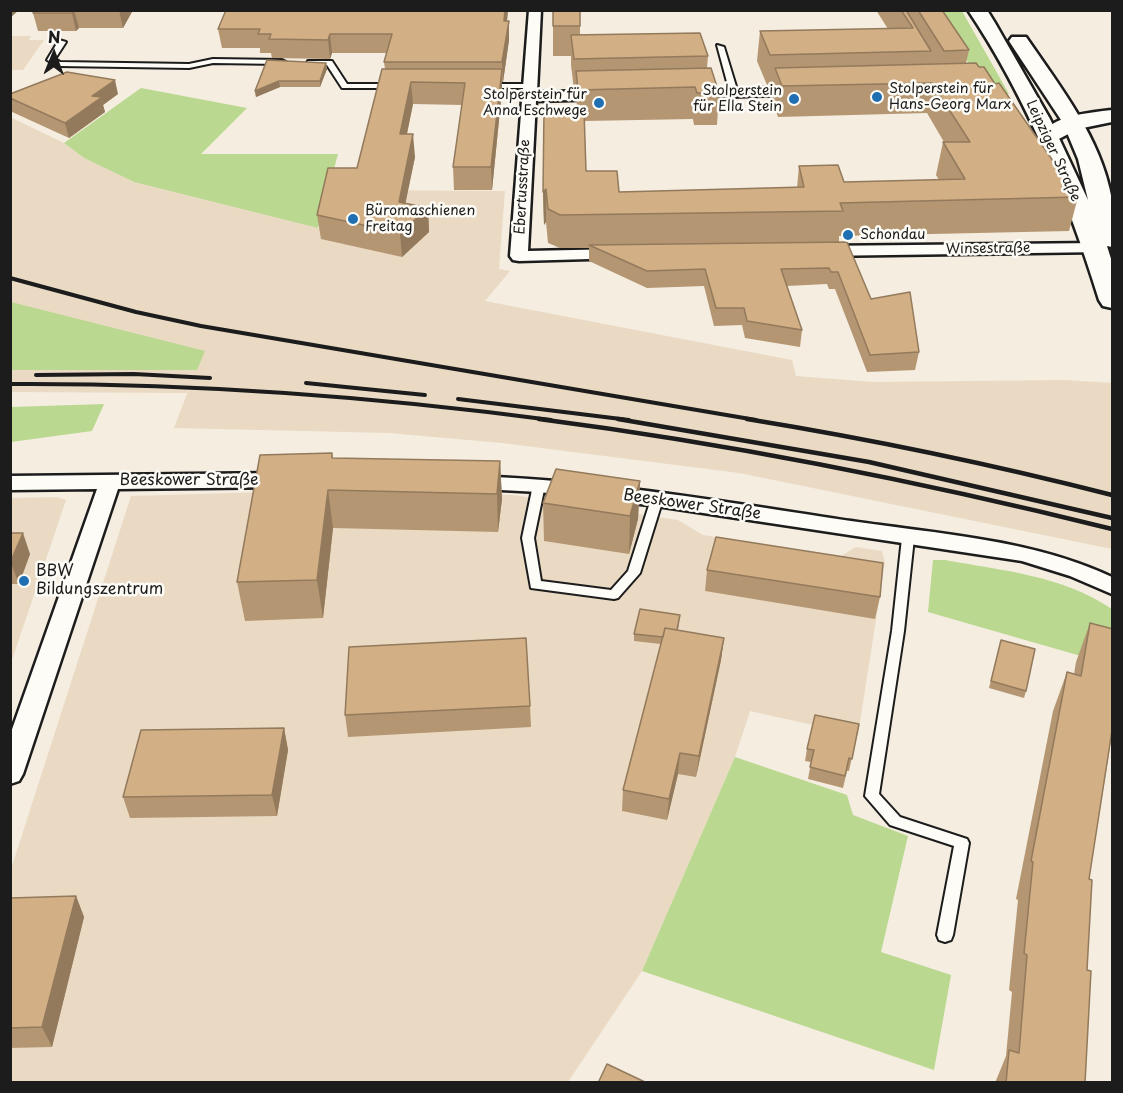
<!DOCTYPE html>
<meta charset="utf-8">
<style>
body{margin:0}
#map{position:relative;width:1123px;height:1093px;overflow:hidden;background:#f4ede0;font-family:"Playpen Sans",sans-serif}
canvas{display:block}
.frame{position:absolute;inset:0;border:12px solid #1c1c1c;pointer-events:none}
.north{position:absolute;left:24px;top:24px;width:60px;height:60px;-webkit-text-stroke:4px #fdfcf7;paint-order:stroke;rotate:1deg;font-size:16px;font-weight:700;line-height:24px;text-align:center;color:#1c1c1c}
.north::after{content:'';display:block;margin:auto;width:21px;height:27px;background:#1c1c1c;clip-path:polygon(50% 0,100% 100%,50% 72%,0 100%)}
</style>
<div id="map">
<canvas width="1123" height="1093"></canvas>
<div class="frame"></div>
<div class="north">N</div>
</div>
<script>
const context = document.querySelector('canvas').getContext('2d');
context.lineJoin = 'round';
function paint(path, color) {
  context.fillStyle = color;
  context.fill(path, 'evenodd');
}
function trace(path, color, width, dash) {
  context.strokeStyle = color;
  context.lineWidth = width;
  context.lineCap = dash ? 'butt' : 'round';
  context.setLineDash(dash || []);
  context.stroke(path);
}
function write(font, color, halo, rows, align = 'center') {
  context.font = font + ' "Playpen Sans",sans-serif';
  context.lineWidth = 5;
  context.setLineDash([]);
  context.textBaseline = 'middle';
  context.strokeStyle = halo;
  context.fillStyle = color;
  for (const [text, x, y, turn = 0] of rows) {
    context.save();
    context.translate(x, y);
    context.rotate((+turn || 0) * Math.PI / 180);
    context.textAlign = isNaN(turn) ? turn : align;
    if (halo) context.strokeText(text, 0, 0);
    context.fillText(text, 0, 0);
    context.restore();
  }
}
const built = new Path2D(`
 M11,36H31L29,40H44L23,70H11Z
 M10,117L64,143L84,158L134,182L319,228L329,190L505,191L499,269L510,271L485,301L792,360L796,376L873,382L1065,380L1112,383V549L739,473L502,443L389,433L174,428L190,386L186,393L11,392V370L54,369L11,302Z
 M339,490L513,495L678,520L703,535L839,557L856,547L882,551L885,562L858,735L750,711L735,757L642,971L568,1082H11V869L131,496Z
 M57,497L66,500L11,663V498Z`);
const green = new Path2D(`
 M935,11H962L1009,94L1003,95L993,101Z
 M141,88L247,108L201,154H338L318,228L134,182L84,158L64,143Z
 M10,302H11L205,351L197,370H11Z
 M104,404L92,431L11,442V407Z
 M933,560H945C1004,571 1061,575 1112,609V665L928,612Z
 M735,757L847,795L853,815L908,836L881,952L951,975L934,1070L642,971Z`);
const lane = new Path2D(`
 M59,40L66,42L55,59L60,62L189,64L213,59L282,60L286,62L282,64L213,63L189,68L59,66L47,60Z
 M717,45L724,47L738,93L737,95L730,93Z
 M308,61H332L347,84H393L397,86L393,88H342L327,65H311L307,63Z
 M485,84H529L533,86L529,88H488L484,86Z
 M539,481L545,485L534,538L541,581L611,590L628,571L651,499L657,495L661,496L663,499L640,573L618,598L614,599L531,588L522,538L533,485Z
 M908,534L914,538L904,631L879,794L900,817L967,839L969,843L953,935L951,940L945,942L939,940L937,935L954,846L890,825L865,796L892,631L902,538Z`);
const street = new Path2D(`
 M529,10H541L537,92L604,91L611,95L604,99L536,101L528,251L619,249L625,250L628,254L625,258L519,261L513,260L510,256Z
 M802,87L809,91L807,94L688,98L681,94L688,90Z
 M1097,243L1103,244L1106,248L1103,252L820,256L814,255L811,251L814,247L820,246Z
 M285,473L293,475L296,480L293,485L285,487L118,489L23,774L19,781L10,784V735L97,489L10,490V476Z
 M471,476C599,480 725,502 851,521C938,534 1031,539 1112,577V594L1070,576L1022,561L657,506L539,492L463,488L460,483L463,478Z`);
const secondary = new Path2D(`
 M1112,110V122L1078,129L1049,144L1041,142L1038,137C1053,115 1088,113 1112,110Z`);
const primary = new Path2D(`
 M968,10H987L995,23L1050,119L1088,200L1078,159L1063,123L1009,41L1012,37H1026C1061,88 1101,138 1112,200C1115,215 1112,232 1112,247L1107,246L1112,262V308L1103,306L1099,300C1068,199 1027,98 968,10Z`);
const railFar1 = new Path2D(`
 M10,278L136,312L201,326L756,420
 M36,375L134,374L210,378
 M306,383L425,395
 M10,384C191,383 371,396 551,420
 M458,399L629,420`);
const rail = new Path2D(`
 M539,419C732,444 923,482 1112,529
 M618,419L869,462L1112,518
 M747,419C870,439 991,464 1112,495`);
const wall = new Path2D(`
 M35,10H133L123,28H79L76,31H38L33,13Z
 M226,10H508L507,21H509V40L503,82H502V90L492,190H454L453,167L462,105L413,104L407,134L415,157L405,203L428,208L429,232L402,257L321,239L317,215L357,168L385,69L384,62L387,53H332L330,59L272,58L271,53H260V48H222L218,29Z
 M553,10H580V35L708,56L707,68L719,93L717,125H694L693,119L584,121L586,171L619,192L797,188L799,166L844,182L939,180L936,175L943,142H944L927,113L778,117L771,98L773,85H767L757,61L760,31L888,29L876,10H942L969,50L966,63L1078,197L1069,231L839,236V242L871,299L919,352L915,370L867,372L835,289H829L827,284L787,286L802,330L800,347L745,338L742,325L714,326L704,286L647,288L589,261V248H560L548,243L546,222L544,225L543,192L577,110L576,90H574L571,65V56H553Z
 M326,63L327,69L320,87H280L256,97L255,91Z
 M10,94H118L103,105L105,112L69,138L10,111Z
 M332,453L333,458L500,461L502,499L498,532L333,528L323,618L245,621L237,582Z
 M640,481L638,519L629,554L544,541L543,503Z
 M10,533L30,554L19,584H10Z
 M707,570L880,597L875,619L705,591Z
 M679,622L678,630L724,638L721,660L696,777L678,774L667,820L622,811L623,790L661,644L634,641V634Z
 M1090,623L1113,629V728L1089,879L1085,1083H995L1006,1056L1012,992L1009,990L1018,900L1016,899L1053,711L1067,672L1074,674L1076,662Z
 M999,647L1026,691L1024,698L989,688Z
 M530,706L531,727L348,737L345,715Z
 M859,724L849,771H847L843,788L808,779L811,762L805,761L807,749Z
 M284,728L288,750L277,816L130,818L123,797Z
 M76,896L84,917L52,1047L10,1048V898Z`);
const shadedWall = new Path2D(`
 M10,10H19L10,18Z
 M73,10H74L79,28L76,31L72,13Z
 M119,10H133L123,28Z
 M505,10H508L505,40L504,21Z
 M509,21V40L503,82L502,62Z
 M330,34L332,53L330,59L328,40Z
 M326,63L327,69L320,87V81Z
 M502,69V90L492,190L491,167Z
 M115,80L118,94L103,105L105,112L69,138L65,123L92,96Z
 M279,81L280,87L256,97L255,91Z
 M411,82L413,104L402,157L400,134Z
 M413,134L415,157L401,225L399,202Z
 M546,189V222L544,225L543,192Z
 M428,208L429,232L402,257L400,233Z
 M500,461L502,499L498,532L497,494Z
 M640,481L638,519L629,554L630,516Z
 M328,490L333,528L323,618L317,580Z
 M23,533L30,554L19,584L11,563Z
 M724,638L721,660L696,777L699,756Z
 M284,728L288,750L277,816L272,795Z
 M680,753L678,774L667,820L669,799Z
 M76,896L84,917L52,1047L42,1027Z`);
const building = new Path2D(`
 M35,10H73L72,13H33Z
 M226,10H505L504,21H509L502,62H384L392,34H330L328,40L269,39L271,34H258L260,29H218Z
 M553,10H580V26H553Z
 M901,10H906L931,51L770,55L760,31L913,28Z
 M918,10H942L969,50L944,51Z
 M700,33L708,56L574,59L571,35Z
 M267,60L326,63L320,81H279L255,91Z
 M976,63L979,67H984L995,84L999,83L1078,197L840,203L843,211L560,215L548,209L546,189L543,192L544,110H584L586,171H617L619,192L804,187L799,166L838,165L844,182L965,179L943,142H970L932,83L782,86L775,68Z
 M711,68L719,93H697L695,87L578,90L576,71Z
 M382,69H502L491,167H453L465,83L411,82L400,134H413L399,202L428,208L400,233L317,215L328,168H357Z
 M67,72L115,80L92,96L102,97L65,123L10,98V94Z
 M847,242L871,299L910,292L919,352L870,355L838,272H831L829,268L781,269L802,330L747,321L744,308H716L705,269L647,271L589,245Z
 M332,453V458L500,461L497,494L328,490L317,580L237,582L260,455Z
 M556,469L640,481L630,516L543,503Z
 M10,533H23L10,563Z
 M716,537L883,563L880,597L707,570Z
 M640,609L680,615L677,630L665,628L663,637L634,634Z
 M1090,623L1113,629V724L1089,879L1092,880L1087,970L1091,971L1085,1083H1006L1009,1050L1019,1053L1027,955L1024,953L1033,862L1031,861L1067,672L1081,676Z
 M665,628L724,638L699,756L680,753L669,799L623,790Z
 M526,638L530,706L345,715L349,647Z
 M1001,640L1035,649L1026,691L991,681Z
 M815,715L859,724L852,759L849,758L845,776L810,767L814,750L807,749Z
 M284,728L272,795L123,797L141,730Z
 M76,896L42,1027L10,1028V898Z
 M607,1064L647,1083H598Z`);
const markers = [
 [877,97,6,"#1f6fb2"],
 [794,99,6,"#1f6fb2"],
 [599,103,6,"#1f6fb2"],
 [353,219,6,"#1f6fb2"],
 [848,235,6,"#1f6fb2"],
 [24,581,6,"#1f6fb2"]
];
const farPoinames = [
 ["Stolperstein für",889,89],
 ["Hans-Georg Marx",889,105],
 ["Stolperstein",782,91,"right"],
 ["für Ella Stein",782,107,"right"],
 ["Stolperstein für",587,95,"right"],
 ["Anna Eschwege",587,111,"right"],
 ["Büromaschienen",365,211],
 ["Freitag",365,227],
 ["Schondau",860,235]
];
const farStreetnames = [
 ["Leipziger Straße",1053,151,65],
 ["Ebertusstraße",523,187,-87],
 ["Winsestraße",988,249,-1]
];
const streetNames = [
 ["Beeskower Straße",189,481],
 ["Beeskower Straße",692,505,8]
];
const poiNames = [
 ["BBW",36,572],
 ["Bildungszentrum",36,590]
];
paint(built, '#eadac4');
paint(green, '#bad890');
trace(lane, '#1c1c1c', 4);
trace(street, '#1c1c1c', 5);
trace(secondary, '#1c1c1c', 5);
trace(primary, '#1c1c1c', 5);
paint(lane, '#fdfcf7');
paint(street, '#fdfcf7');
paint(secondary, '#fdfcf7');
paint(primary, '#fdfcf7');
trace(railFar1, '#1c1c1c', 4);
trace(rail, '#1c1c1c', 4.5);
paint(wall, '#b59672');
paint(shadedWall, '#937a5c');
paint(building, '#d2af84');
trace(building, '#937a5c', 1.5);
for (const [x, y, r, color] of markers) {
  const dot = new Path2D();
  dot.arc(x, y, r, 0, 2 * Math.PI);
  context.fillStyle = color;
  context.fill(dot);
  trace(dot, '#fdfcf7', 2);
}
write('14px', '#1c1c1c', '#fdfcf7', farPoinames, 'left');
write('14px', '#1c1c1c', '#fdfcf7', farStreetnames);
write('16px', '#1c1c1c', '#fdfcf7', streetNames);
write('16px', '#1c1c1c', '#fdfcf7', poiNames, 'left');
</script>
